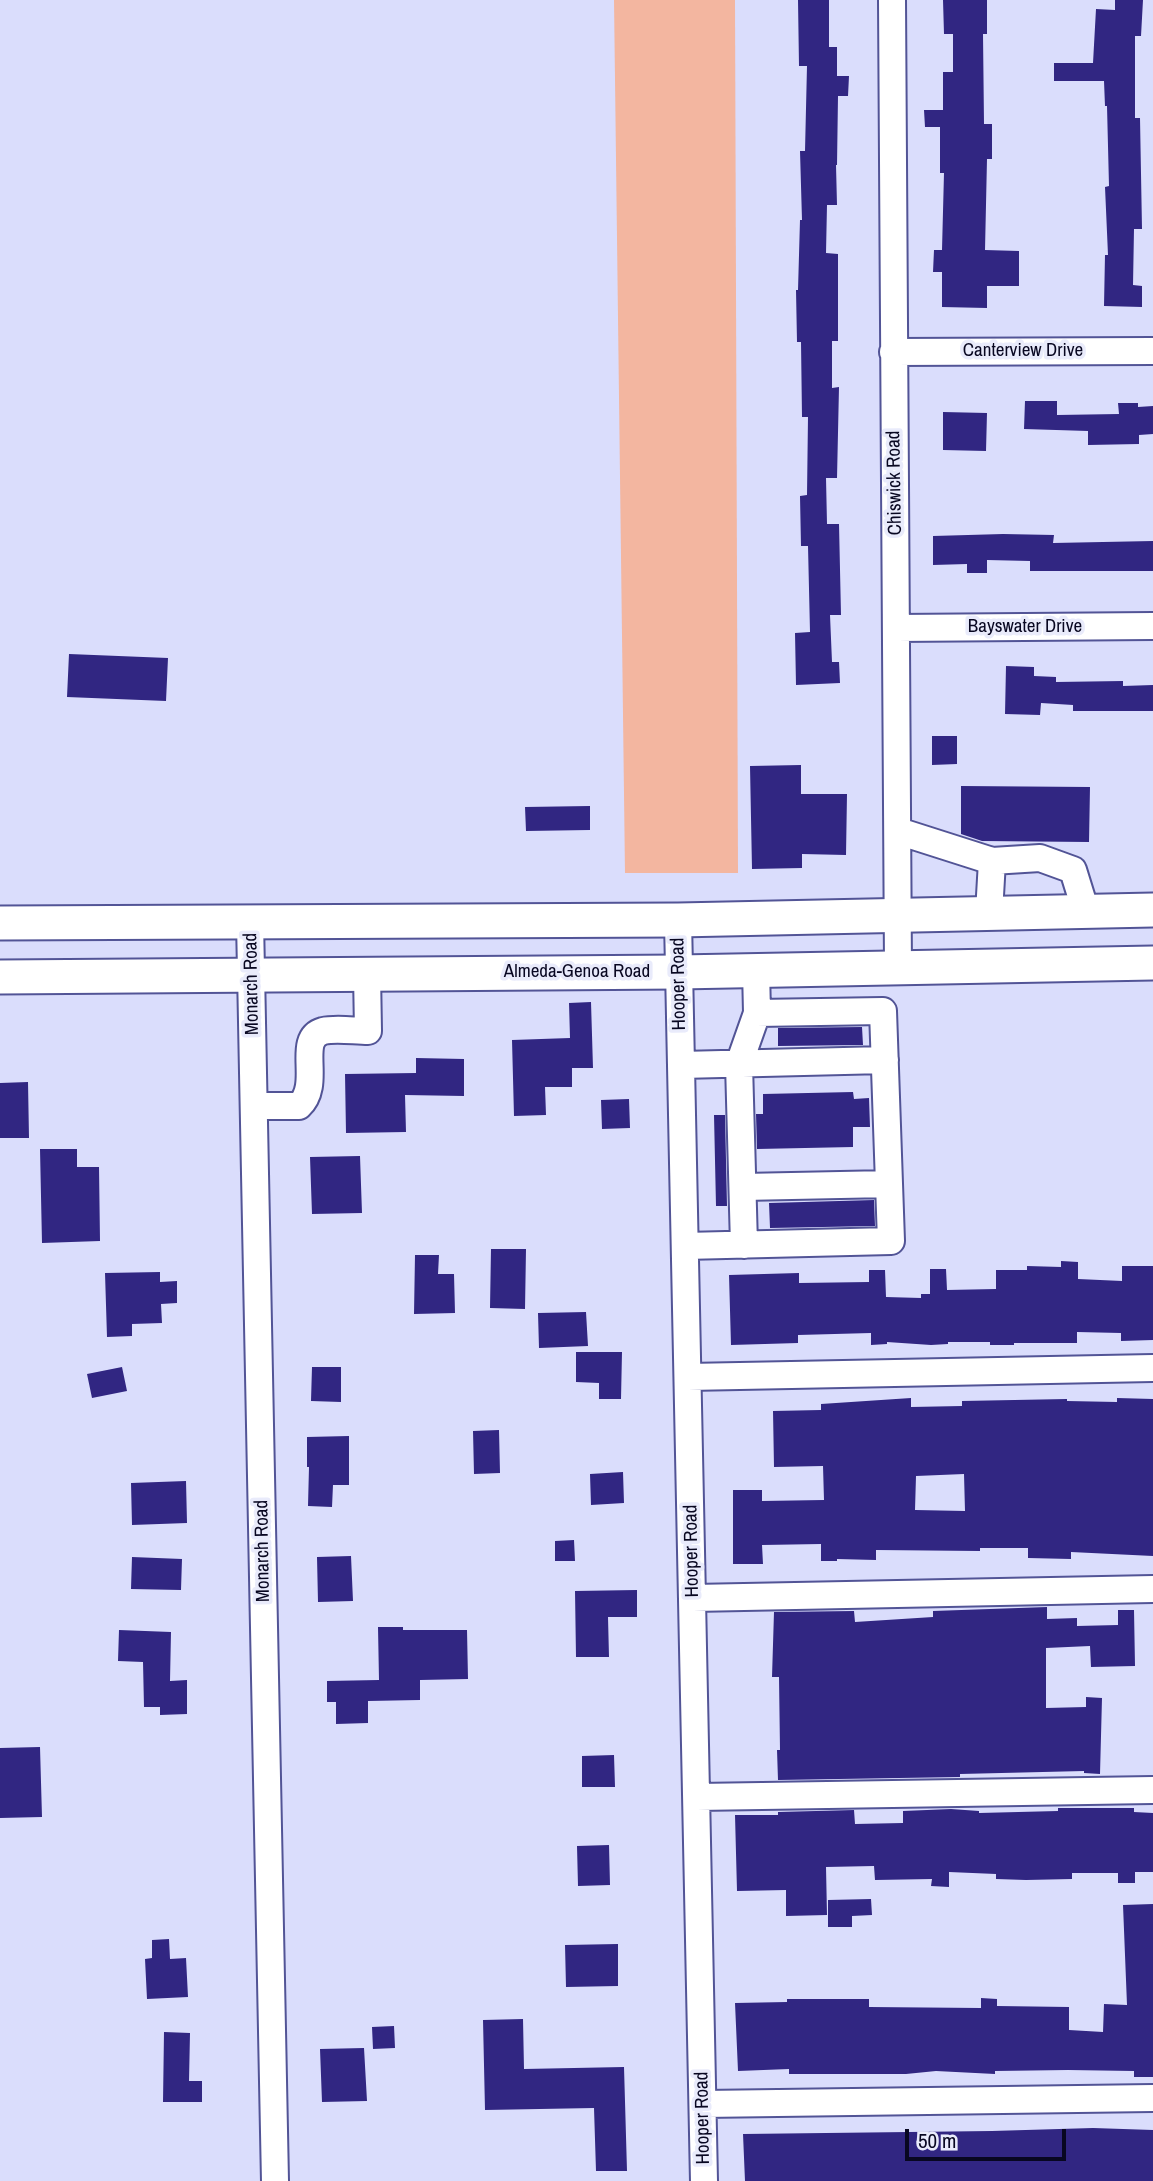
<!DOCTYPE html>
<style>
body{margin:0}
#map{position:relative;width:1153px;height:2181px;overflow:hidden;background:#daddfc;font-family:"Archivo Narrow",sans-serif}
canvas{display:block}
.scale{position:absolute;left:905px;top:2129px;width:161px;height:32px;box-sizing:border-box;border:4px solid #080721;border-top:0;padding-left:9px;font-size:21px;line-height:24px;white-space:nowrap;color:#080721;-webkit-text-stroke:5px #e9ebfb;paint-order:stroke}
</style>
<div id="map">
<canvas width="1153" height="2181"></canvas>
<div class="scale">50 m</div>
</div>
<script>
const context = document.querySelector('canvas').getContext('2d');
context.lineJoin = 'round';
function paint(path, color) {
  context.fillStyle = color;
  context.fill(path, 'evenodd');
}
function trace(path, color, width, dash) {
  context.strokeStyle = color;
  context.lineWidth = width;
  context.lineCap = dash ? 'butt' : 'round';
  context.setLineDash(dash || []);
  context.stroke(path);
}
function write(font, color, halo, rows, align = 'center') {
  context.font = font + ' "Archivo Narrow",sans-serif';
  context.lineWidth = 7;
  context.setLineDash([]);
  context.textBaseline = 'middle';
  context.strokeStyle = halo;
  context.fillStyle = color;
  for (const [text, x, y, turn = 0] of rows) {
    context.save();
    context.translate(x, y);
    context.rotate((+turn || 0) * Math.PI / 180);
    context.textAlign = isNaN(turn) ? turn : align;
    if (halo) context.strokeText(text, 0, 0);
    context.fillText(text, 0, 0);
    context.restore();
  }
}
const green = new Path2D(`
 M614,0H735L738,873H625Z`);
const building = new Path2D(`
 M798,0H829V47H837V76H849L848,96H838L837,165H836L837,205H827L826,253L838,254V341H832V388L839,387L837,478H826L827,524H839L841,615H830L832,662H839L840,683L796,685L795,633L810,632L808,546H801L800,496L807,495L808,417H802L801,342H797L796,290H798L800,220H802L800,151H805L807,66H799Z
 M943,0H987V34H983L984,124H992V159H987L985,250L1019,251V286H987V308L942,307V272H933L934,250H942L944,173H940V127H925L924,110H943V72H953V34H944Z
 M1115,0H1143L1141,36H1135V118H1140L1142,229H1134L1133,285L1142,286V307L1104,306L1105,255H1108L1105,187L1109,186L1107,106H1105L1104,81H1054V63H1093L1096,9L1115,10Z
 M1025,401H1057V415L1119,414L1118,403H1138V407L1153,406V434L1139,435V444L1088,445V431L1024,429Z
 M943,412L987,413L986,451L943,450Z
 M1003,534L1054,535L1053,543L1153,541V571H1030V561L987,560V573H967V564L933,565V536Z
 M69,654L168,658L166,701L67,697Z
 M1006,666L1034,667V676L1056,677V682L1123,681V686L1153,685V711H1073V705L1041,703L1040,715L1005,714Z
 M932,736H957V764L932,765Z
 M801,765V794H847L846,855L802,854V868L752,869L750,766Z
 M961,786L1090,787L1089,842L982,841L961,834Z
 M590,806V830L526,831L525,807Z
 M591,1002L593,1068H572V1087H545L546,1115L514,1116L512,1040L570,1038L569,1003Z
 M862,1027L863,1045L778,1046V1028Z
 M416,1058L464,1059V1096L405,1095L406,1132L346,1133L345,1074L416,1073Z
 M28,1082L29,1138H0V1083Z
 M853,1092L854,1099L869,1098L870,1127H853V1147L757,1149L756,1114H763V1094Z
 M629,1099L630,1128L602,1129L601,1100Z
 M714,1115H725L727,1206H716Z
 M40,1149H77V1167H99L100,1241L42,1243Z
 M360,1156L362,1213L312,1214L310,1157Z
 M874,1200L875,1226L770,1228L769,1203Z
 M491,1249H526L525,1309L490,1308Z
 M415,1255H439L438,1274H454L455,1313L414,1314Z
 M1061,1261L1078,1262V1279L1122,1281V1266H1153V1340L1121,1341V1333L1077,1332V1343H1014V1345H990V1342H948V1344L931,1345L887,1342V1344L871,1345V1333L798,1335V1343L731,1345L729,1275L799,1273V1283L869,1282V1270H885L886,1297L921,1298V1294H930V1269H946L947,1290L996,1289V1270H1027V1266L1061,1267Z
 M160,1272V1282L177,1281V1303L161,1304L162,1323L132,1324V1336L107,1337L105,1273Z
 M586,1312L588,1346L539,1348L538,1313Z
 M576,1352H622L621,1399H599V1383L576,1382Z
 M122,1367L127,1391L92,1398L87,1374Z
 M312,1367H341V1402L311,1401Z
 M911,1398V1407L962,1406V1401L1067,1399V1401L1117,1402V1398L1153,1399V1556L1071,1552V1559L1028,1558V1548H980V1551L876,1550V1560L837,1559V1561H821V1544L762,1545L763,1564H733V1490H762V1501L824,1500L823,1466L774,1467L773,1411L821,1410V1404ZM964,1474L965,1511L915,1510L916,1476Z
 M499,1430L500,1473L474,1474L473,1431Z
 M349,1436V1485H333L332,1507L308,1506L309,1467H307V1437Z
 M623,1472L624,1503L591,1505L590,1474Z
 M186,1481L187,1523L132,1525L131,1483Z
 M574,1540L575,1561H555V1541Z
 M351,1556L353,1601L318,1602L317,1557Z
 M132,1557L182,1559L181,1590L131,1589Z
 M637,1590V1617H608L609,1657H576L575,1591Z
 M1047,1607V1619L1077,1618V1626L1118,1625V1610H1134L1135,1666L1091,1667L1090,1646L1046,1648V1708L1086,1707V1697L1102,1698L1100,1774L1084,1773V1771L960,1774V1777L778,1780L777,1750H780L779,1677H772L774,1612L854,1611L855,1622L933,1617V1611Z
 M378,1627H403V1630H467L468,1679L420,1680V1700L368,1701V1723L336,1724V1702H327V1681L379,1680Z
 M119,1630L171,1632L170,1681L187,1680V1714L160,1715V1707H144L143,1662L118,1661Z
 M40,1747L42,1817L0,1818V1748Z
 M614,1755L615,1787H582V1756Z
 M1058,1808H1134V1812L1153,1813V1872H1135V1883H1118V1873H1072V1879L1026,1880L996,1879V1874L949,1872V1887L931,1886L932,1879L875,1880L874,1866L826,1867L827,1915L786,1916V1890L737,1891L735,1815H778V1812L854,1810L855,1824L903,1823V1811L951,1809L979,1811V1813L1058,1811Z
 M609,1845L610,1885L578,1886L577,1846Z
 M871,1899L872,1915L852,1916V1927H828V1900Z
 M1153,1904V2077H1134V2071L1068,2070L995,2071V2074L936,2071L906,2074H789V2069L738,2071L735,2003L787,2002V1999H869V2007L981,2008V1998L997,1999V2006L1069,2007V2030L1103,2032L1104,2004L1127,2005L1123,1905Z
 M169,1939L170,1959L186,1958L188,1997L147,1999L145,1959L152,1958V1940Z
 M618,1944V1986L566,1987L565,1945Z
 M523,2019L524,2069L624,2067L627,2171H596L594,2108L485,2110L483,2020Z
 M394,2026L395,2048L373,2049L372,2027Z
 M164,2032L190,2033L189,2081H202V2102H163Z
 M364,2048L367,2101L322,2102L320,2049Z
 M1093,2128L1153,2130V2181H745L743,2134L992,2131Z`);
const minor = new Path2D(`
 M892,0L898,966
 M893,352L1153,351
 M896,628L1153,626
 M898,831L992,861L989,913
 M992,861L1040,858L1073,870L1086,912
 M678,920L704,2181
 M250,921L275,2181
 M681,1065L885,1060
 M254,1106H299C323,1084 295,1039 323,1031C336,1028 354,1031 368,1031L367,973
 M743,1187L889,1184
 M744,1245L739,1064L757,1013L756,969
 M685,1246L891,1241L883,1011L757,1013
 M688,1377L1153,1368
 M693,1598L1153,1589
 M697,1797L1153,1790
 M703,2104L1153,2098`);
const major = new Path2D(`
 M0,923L678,920L1153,910
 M0,977L679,972L1153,963`);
const streetNames = [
 ["Canterview Drive",1023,351],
 ["Chiswick Road",895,483,-91],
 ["Bayswater Drive",1025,627],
 ["Almeda-Genoa Road",577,972],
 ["Monarch Road",252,984,-91],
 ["Hooper Road",679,984,-91],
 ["Monarch Road",263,1551,-91],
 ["Hooper Road",692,1551,-91],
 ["Hooper Road",703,2118,-91]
];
paint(green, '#f3b6a0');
paint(building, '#312682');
trace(minor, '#525496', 30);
trace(major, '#525496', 37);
trace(minor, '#fff', 26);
trace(major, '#fff', 33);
write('19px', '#080721', '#e9ebfb', streetNames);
</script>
